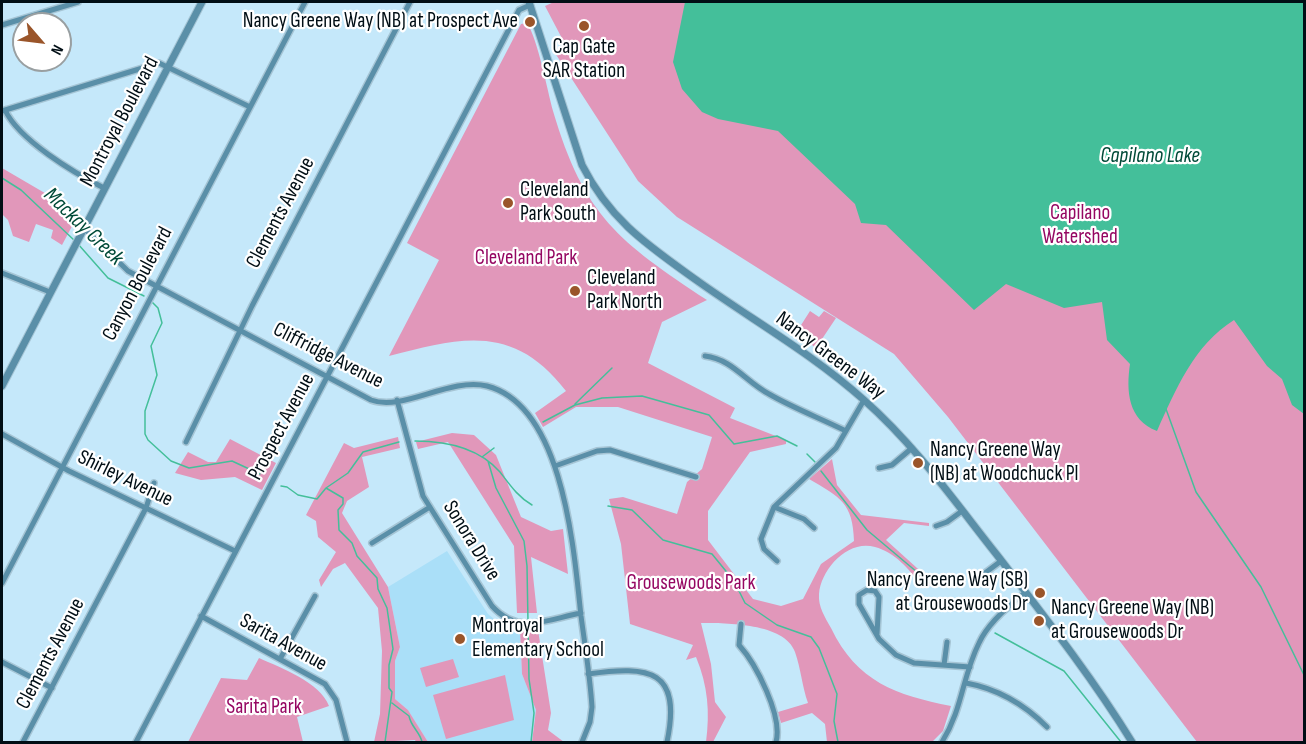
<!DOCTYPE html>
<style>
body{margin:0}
#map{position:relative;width:1306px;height:744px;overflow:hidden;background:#c5e8fa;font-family:"Sofia Sans Condensed",sans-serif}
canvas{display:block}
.frame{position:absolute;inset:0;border:3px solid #010e15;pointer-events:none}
.north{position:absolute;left:12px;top:12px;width:60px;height:60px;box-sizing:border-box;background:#fff;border:2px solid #999fa1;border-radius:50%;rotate:118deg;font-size:16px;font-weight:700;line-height:24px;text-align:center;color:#010e15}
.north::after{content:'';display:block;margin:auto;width:21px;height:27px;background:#9a552a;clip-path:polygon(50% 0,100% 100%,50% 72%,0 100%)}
</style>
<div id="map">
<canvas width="1306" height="744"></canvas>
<div class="frame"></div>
<div class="north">N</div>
</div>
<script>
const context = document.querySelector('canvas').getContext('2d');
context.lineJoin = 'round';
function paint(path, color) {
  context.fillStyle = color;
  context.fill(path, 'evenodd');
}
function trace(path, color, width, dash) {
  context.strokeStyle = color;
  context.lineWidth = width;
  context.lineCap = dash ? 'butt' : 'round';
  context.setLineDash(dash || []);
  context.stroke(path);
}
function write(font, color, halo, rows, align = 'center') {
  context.font = font + ' "Sofia Sans Condensed",sans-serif';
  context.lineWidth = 4.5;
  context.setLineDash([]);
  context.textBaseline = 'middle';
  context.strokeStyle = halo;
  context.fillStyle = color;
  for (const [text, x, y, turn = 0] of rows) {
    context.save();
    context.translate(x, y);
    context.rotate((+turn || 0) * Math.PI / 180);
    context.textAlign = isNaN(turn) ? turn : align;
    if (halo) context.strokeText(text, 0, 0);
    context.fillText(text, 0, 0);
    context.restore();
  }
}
const built = new Path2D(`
 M447,551L488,614L500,624L520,630L522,674L536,710L532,741L428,742L408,710L395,699V661L400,647L388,587Z`);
const green = new Path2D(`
 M554,2H1304V742H1197L948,417L894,354L677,217L638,181L555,53L566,46L545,6Z
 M527,23C538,40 547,89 553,111C584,216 619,242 707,300L662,322L648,363L735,408L730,418L786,440V444L750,452L708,511V540L753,599L781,606L803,599L821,564L854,541C853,503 840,497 809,479L832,459L837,485L861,515L929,523V526L904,523L886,540L938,587L920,585C910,569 894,552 875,547C848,539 821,569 819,594C818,607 825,617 831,628C857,682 896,695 951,706L943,731L932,742H827L825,724L812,713L781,723L778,712L808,703C802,686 801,669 795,652C785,623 726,623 701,623L711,664L715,702L726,717L713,742H706C710,712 708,686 696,657L686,660L693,645L630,624L621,544L609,499L623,497L677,514L687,482L702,469L712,437L618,407H576L543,427L535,413L566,391C514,323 461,337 389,356L439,260L407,243L521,24Z
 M2,168L79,213L62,245L51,238L53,230L36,224L29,242L13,236L8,220L2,214Z
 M810,311L819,317L824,311L836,318L816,348L796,333Z
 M452,433L474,435L496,455L521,517L551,531L563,529L568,574L531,557L537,613H517L514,546L448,442L418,449L416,442Z
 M398,437L400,448L362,457L369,487L347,501L342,513L388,587L400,647L395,661V699L408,710L428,742H416L415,740L374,742L380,714L382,651L378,608L345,563L333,569L321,587L319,580L336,552L318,537L316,521L306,515L344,443L354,448Z
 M230,439L276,463L262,490L235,477L201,480L175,473L188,452L208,462H216Z
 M538,630L551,713L548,730L564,742H532L536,710L522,674L520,630Z
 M259,658C281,668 320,682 329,706L297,717L303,742H188L221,678L247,680Z
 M453,659L459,677L426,687L420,668Z
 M505,675L514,720L446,739L433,695Z`);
const water = new Path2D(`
 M685,2H1304V414L1292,405L1282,379L1267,366L1234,320C1194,345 1176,389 1157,431C1128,420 1126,391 1130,364L1107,340L1102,302L1064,308L1006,284L974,310L886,225L861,223L855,204L778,131L718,119L702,112L682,89L673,62Z`);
const stream = new Path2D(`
 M2,178L21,190L75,241
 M78,244L108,278L144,296
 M152,302L158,308L162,323L151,346L157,375L145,411V434L148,440L171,461L189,468L232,461L260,474
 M575,404L612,368
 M1166,409L1196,492L1261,587L1304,675
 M543,422L575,405L602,398L642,396L709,415L734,444L777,436L797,446
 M415,441C445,441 479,448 500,472C510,485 518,497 532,505
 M807,454L815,462
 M482,457L494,448
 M488,461L496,488L524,541L527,566L529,679L534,713L531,742
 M821,471L867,530L930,583
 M281,486L287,487L298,495L317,499L326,488L343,498V504L338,510L339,530L352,543L357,556L377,578L378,589L387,608L393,649L389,665V688L392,692L385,742
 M326,488L348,473L363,452L399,442
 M608,506L632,510L663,540L712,554L734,581L745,603L777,625L811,637L819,648L837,694L834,721L838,742
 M995,633L1064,671L1121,742
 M392,703L409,716C411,727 420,732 422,742`);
const minor = new Path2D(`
 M2,25L78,2
 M5,110C19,140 74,173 104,188
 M2,111L159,63L250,107
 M84,228L128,271L371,400C403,412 449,377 487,386C564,406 574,552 581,616C585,646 590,676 592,707L590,722L582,742
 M2,273L50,292
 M705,356C732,359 746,382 769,394C793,408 820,418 846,431
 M397,400L423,496L492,606C519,636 548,619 581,613
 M2,434L69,471L235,551
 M186,442L252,306L410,2
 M555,466L597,451L610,450L696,477
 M879,468L892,465L912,448
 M774,507L804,519L814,528
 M936,526L947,522L962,511
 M372,543L430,507
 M777,561L764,549L761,539L774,507L836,448L864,400
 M985,573L1001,561
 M2,583L305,2
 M201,616L325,684L336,700L347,742
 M741,624L739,645C756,664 783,716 776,742
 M877,634L879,597L875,591L867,590L859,595V604L879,639L896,655L914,663L970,667
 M280,659L315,596
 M2,662L52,688
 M944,665L947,642
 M588,674C650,665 682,670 667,742
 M966,683C999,689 1024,704 1047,727
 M23,742L146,508L154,483
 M136,742L519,10L530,5
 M942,742C963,708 962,677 979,643C988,623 1008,606 1025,593`);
const tertiary = new Path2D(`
 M529,2L582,165C611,222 649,246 699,282C754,321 814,355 864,400C916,446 955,502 997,555C1044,616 1092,677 1132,742
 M2,386L202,2`);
const markers = [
 [530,22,6,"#9a552a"],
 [584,26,6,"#9a552a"],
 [508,203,6,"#9a552a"],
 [575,291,6,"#9a552a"],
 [918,463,6,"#9a552a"],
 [1040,593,6,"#9a552a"],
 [1039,621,6,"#9a552a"],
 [460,639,6,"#9a552a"]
];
const poiNames = [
 ["Nancy Greene Way (NB) at Prospect Ave",518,22,"right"],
 ["Cap Gate",584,48,"center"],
 ["SAR Station",584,72,"center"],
 ["Cleveland",520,191],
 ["Park South",520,215],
 ["Cleveland",587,279],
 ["Park North",587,303],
 ["Nancy Greene Way",930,451],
 ["(NB) at Woodchuck Pl",930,475],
 ["Nancy Greene Way (SB)",1028,581,"right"],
 ["at Grousewoods Dr",1028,605,"right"],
 ["Nancy Greene Way (NB)",1051,609],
 ["at Grousewoods Dr",1051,633],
 ["Montroyal",472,627],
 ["Elementary School",472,651]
];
const streetNames = [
 ["Montroyal Boulevard",120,122,-62],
 ["Clements Avenue",281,213,-62],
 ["Canyon Boulevard",138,284,-62],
 ["Cliffridge Avenue",328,356,27],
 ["Nancy Greene Way",830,356,37],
 ["Prospect Avenue",282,427,-62],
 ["Shirley Avenue",125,479,26],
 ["Sonora Drive",471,541,58],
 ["Sarita Avenue",283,643,29],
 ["Clements Avenue",51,654,-62]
];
const parkNames = [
 ["Capilano",1080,214],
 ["Watershed",1080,238],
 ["Cleveland Park",526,259],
 ["Grousewoods Park",691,584],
 ["Sarita Park",264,708]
];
const waterNames = [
 ["Capilano Lake",1150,156],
 ["Mackay Creek",83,227,44]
];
paint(built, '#aadff8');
paint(green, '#e197ba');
paint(water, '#44bf9a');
trace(stream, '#44bf9a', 1.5);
trace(minor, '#a6c5d5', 8);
trace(tertiary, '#a6c5d5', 9);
trace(minor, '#5a8fa8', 5);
trace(tertiary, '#5a8fa8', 7);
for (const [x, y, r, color] of markers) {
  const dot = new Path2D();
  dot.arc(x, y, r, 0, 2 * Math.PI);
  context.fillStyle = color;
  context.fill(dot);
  trace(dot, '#fff', 2);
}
write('21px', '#010e15', '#fff', poiNames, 'left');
write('21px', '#010e15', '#fff', streetNames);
write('21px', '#950762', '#fff', parkNames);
write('italic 22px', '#004a38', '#fff', waterNames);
</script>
